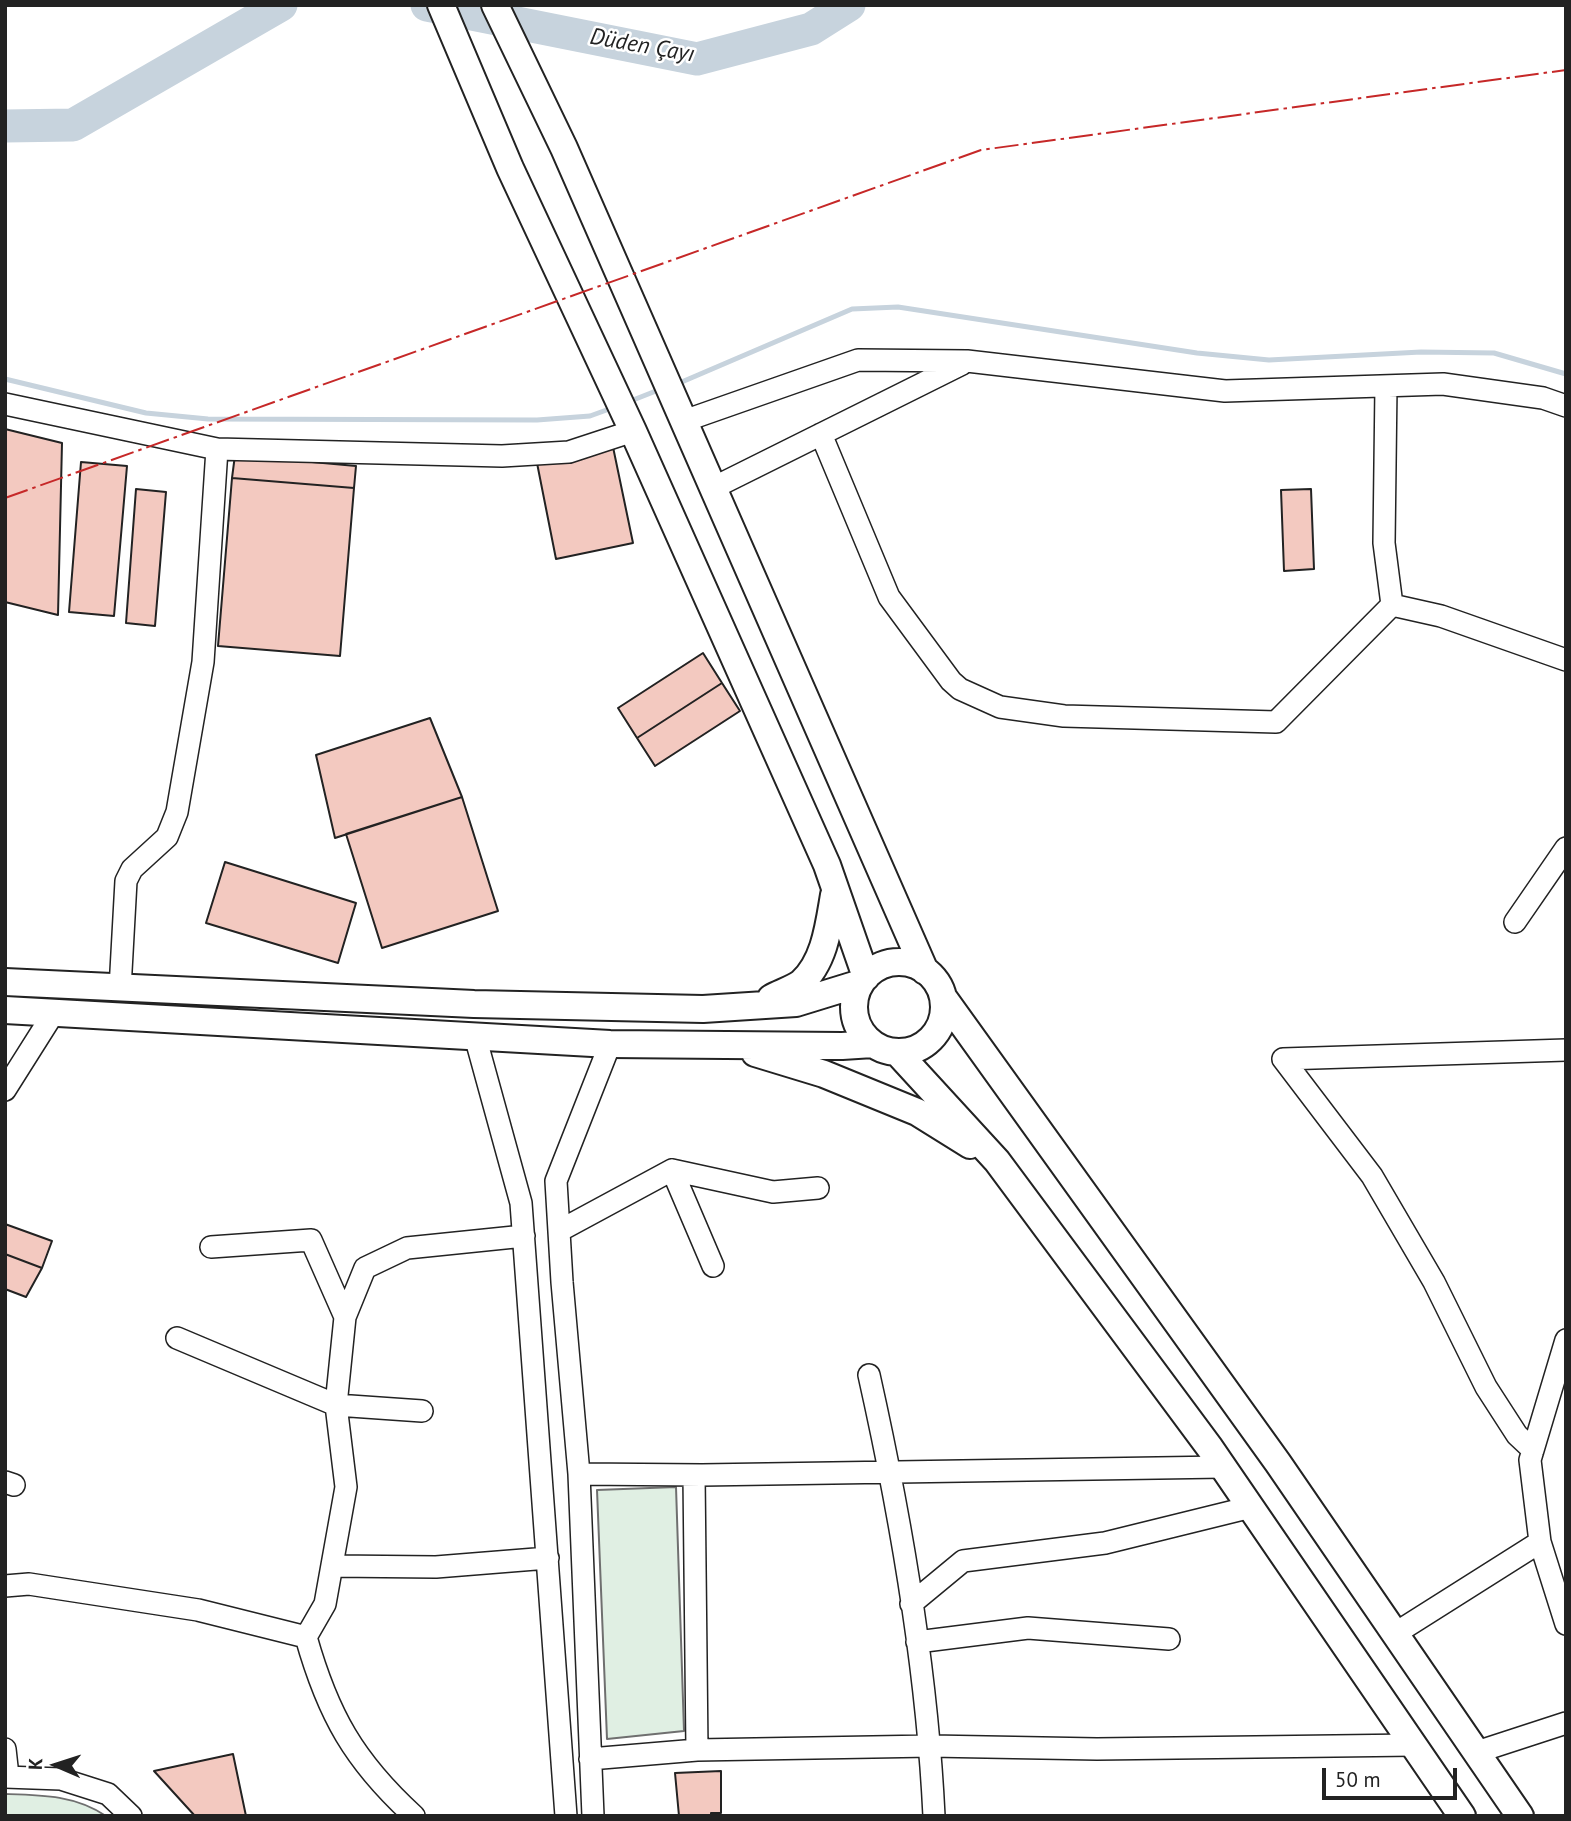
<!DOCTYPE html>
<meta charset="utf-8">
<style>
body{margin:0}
#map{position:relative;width:1571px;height:1821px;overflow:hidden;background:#fff;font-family:"PT Sans",sans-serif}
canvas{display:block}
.frame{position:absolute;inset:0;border:7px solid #222;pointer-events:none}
.north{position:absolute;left:21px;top:1730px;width:70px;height:70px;-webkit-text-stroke:5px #fff;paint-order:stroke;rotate:273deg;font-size:19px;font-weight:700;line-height:28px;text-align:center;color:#222}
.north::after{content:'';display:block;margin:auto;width:24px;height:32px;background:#222;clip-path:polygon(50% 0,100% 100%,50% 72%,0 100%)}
.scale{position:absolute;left:1322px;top:1768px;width:135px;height:32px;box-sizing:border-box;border:4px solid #222;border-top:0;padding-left:9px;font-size:21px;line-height:24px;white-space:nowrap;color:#222;-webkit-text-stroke:5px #fff;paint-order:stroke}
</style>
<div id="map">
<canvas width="1571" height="1821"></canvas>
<div class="frame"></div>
<div class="north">K</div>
<div class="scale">50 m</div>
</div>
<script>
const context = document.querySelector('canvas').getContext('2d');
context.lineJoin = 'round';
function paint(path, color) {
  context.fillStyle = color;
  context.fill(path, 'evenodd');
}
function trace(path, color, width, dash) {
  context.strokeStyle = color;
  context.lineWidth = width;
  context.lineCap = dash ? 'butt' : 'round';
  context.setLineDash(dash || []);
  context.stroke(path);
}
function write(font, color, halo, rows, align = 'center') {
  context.font = font + ' "PT Sans",sans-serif';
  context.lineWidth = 5;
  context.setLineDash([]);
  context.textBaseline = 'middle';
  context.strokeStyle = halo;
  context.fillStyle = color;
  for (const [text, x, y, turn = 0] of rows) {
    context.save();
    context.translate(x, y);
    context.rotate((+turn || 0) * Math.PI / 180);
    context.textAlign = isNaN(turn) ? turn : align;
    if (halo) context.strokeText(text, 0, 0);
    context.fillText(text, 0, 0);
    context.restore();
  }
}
const green = new Path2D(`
 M676,1487L684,1731L607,1739L597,1490Z
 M5,1794C41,1795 75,1795 106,1816H5Z`);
const stream = new Path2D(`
 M5,379L146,413L208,419L537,420L590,416L612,408
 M677,384L852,309L898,307L1197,353L1269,360L1421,352L1494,353L1566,374
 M628,402L661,389`);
const river = new Path2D(`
 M427,5L697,59L811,29L849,5
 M5,126L73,125L281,5`);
const building = new Path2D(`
 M5,429L62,443L58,615L5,602Z
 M613,447L633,543L556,559L537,463Z
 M235,455L356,466L354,488L232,478Z
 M81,462L127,466L114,616L69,612Z
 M232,478L354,488L340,656L218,646Z
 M136,489L166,492L155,626L126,623Z
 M1311,489L1314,569L1284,571L1281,490Z
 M703,653L722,683L637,738L618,708Z
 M722,683L740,711L655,766L637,738Z
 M430,718L462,797L335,838L316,755Z
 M462,797L498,911L382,948L346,834Z
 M225,862L356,903L338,963L206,923Z
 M5,1224L52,1241L42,1268L5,1254Z
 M5,1254L42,1268L26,1297L5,1289Z
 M233,1754L246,1816H195L154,1771Z
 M721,1771V1813H711V1816H679L675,1773Z`);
const minor = new Path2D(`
 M1386,386L1384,543L1392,605L1441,616L1566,660
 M5,404L217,449L502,456L569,452L633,431
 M684,421L858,360L967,361L1225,391L1443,384L1543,398L1566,406
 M821,434L889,597L951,681L960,689L1000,707L1064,716L1276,722L1392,605
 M713,488L962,364
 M1515,922L1566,848
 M120,989L126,881L132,869L167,837L177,812L203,662L217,449
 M475,1036L521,1203L566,1816
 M1283,1059L1372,1176L1434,1282L1486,1387L1517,1435L1533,1450
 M1283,1059L1566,1050
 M5,1090L53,1014
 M672,1170L713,1266
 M559,1231L672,1170L773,1192L818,1188
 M211,1247L311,1240L345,1317
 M177,1338L336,1405L422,1411
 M1566,1340L1530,1460L1540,1542L1566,1624
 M869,1375C901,1518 927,1669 934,1816
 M579,1474L702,1475L1223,1467
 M694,1475L697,1750
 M5,1482L14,1485
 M332,1566L436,1567L548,1558
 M5,1586L29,1584L198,1610L306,1637C328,1715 354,1761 414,1816
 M911,1604L963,1561L1105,1543L1251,1507
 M1396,1633L1540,1542
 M306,1637L325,1604L346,1487L336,1405L345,1317L365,1268L407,1248L524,1236
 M917,1642L1028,1628L1169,1639
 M5,1749L8,1776
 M1477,1752L1566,1723
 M590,1759L697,1750L931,1746L1097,1749L1414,1745
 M5,1777L61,1779L108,1794L131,1816
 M593,1816L579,1474L562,1282L556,1181L610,1044`);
const major = new Path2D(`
 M441,5L510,168L633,431L827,865L866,977
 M495,5L564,148L925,971
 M854 1007a45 45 0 1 1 90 0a45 45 0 1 1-90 0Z
 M5,982L474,1004L703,1009L796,1003L861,983
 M943,997L1278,1463L1520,1816
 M771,998C780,993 793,989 801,983C825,962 829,924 834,895
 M5,1010L610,1044L842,1046L873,1044
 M897,1052L997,1161L1210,1448L1462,1816
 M755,1053L824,1074L917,1112L970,1145`);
const power = new Path2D(`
 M5,498L981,150L1566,70`);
const waterNames = [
 ["Düden Çayı",642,46,10]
];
paint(green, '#e0efe3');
trace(green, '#6f6f6f', 2);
trace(stream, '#c7d3dd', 5);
trace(river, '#c7d3dd', 33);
paint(building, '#f3c9c0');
trace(building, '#222', 2);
trace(minor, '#222', 24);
trace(major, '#222', 30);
trace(minor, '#fff', 21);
trace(major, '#fff', 26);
trace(power, '#c62828', 2, [24, 5, 3.5, 5]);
write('italic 23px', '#222', '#fff', waterNames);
</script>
